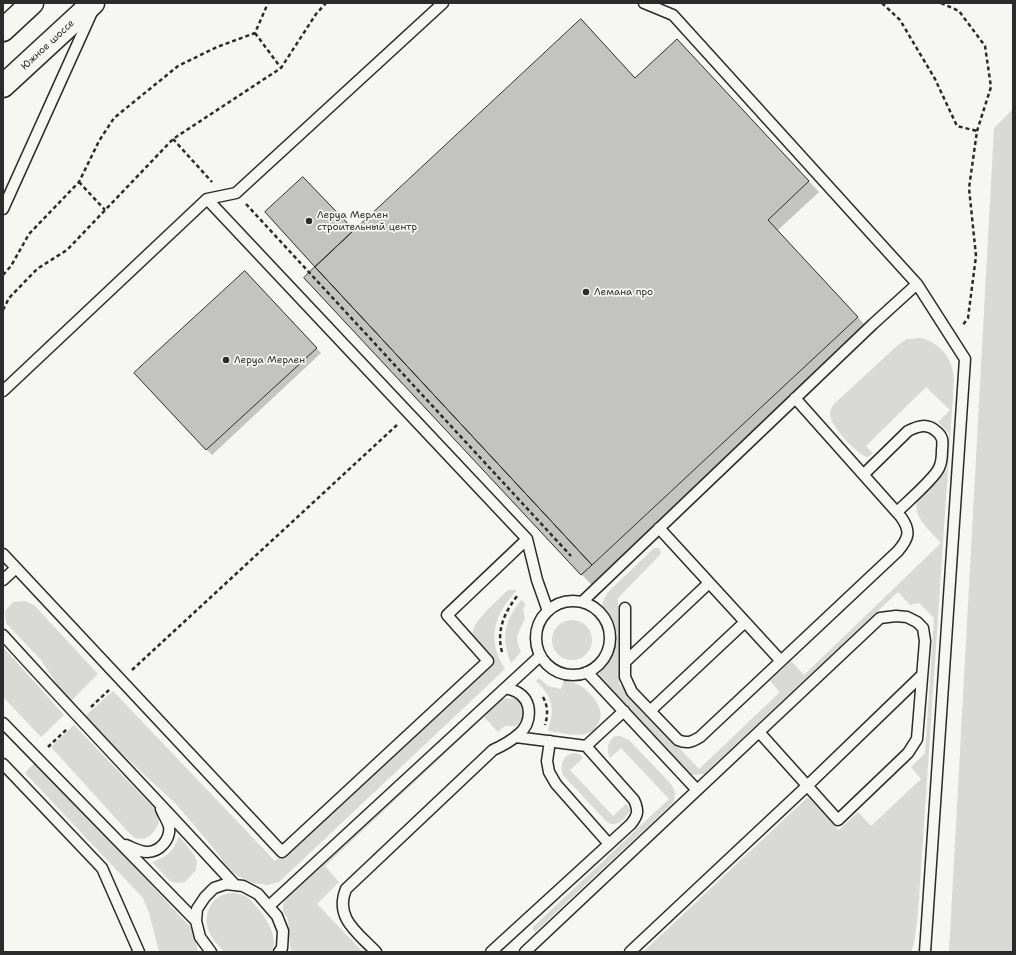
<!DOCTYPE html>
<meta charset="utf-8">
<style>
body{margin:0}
#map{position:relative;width:1016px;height:955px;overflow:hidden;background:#f6f6f2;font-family:"Shantell Sans",sans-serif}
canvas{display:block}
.frame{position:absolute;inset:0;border:4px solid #2b2b2b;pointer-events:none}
</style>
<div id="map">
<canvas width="1016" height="955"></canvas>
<div class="frame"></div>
</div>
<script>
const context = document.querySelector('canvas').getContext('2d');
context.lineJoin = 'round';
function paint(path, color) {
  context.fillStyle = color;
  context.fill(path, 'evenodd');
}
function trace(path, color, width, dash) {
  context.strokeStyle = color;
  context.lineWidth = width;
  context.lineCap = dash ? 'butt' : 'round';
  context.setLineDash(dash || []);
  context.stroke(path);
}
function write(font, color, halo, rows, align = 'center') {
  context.font = font + ' "Shantell Sans",sans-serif';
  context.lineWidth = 3.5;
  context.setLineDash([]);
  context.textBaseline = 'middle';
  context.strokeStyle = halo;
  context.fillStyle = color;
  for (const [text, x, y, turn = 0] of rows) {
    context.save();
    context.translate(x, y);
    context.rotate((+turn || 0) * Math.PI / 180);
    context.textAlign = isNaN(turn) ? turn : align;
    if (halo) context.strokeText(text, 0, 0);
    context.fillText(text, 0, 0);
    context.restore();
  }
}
const green = new Path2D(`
 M1013,109V952H949L994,128Z
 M921,338C941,343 953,359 954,380L918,913L914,944L911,952H643L808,797L839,830L858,812L871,826L921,779L911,767L925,753L934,618L919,603L910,605L898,592L704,774L692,775L685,770L599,678C598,672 610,657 612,647C613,641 613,632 610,626C608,620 602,613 602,606C602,601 606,596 608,592L652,550L654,548H659L661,552L660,555L618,598L619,684L699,769L780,692L770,681L791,661L804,675L941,543C931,531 913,518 917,502L947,470L949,433L938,422L950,410L926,387L866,446L873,454L867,457C857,454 834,429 831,419C829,413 831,409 834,404L898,345L907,339Z
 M508,590H517C494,615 486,639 505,669L279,882L268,885L253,883L236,875L227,867L215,850L176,804L83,718L113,691L275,861L492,660L473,639C473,636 472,633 473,630C476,619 499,599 508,590Z
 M521,600L526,604L523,609L525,618L517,636L518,644L521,652L511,663C501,637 504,622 521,600Z
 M26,601L35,606L98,674L69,703L41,660L6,623L5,611L13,602Z
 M552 640a20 20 0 1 1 40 0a20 20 0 1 1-40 0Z
 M3,647L64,715L41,737L3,697Z
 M539,678L548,686L561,689L564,680C569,681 574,683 579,685C590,691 606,709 599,722C597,726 593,732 588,733C577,738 560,732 548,731C555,709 553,697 536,681Z
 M513,698C523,703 528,713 520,722C519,724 517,726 515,726C512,727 509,725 505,726L498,732L484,717L325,866L339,882L317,904L363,952H292C287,941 291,929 287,918C285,914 282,912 283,907C283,901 286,897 289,893L500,699Z
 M74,725L154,808C156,811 158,814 159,817C160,826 151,839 141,839C136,839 134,837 130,834L51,747Z
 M615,736H620L629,740L671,784L675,792L674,802L535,932L532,928L669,799L621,748L610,758C606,749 607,742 615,736Z
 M573,753L579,754L583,758L570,770L613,816L626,804L631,810C624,818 617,829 607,822L563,775C560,765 562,756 573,753Z
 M36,761L191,928L195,936L198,952H159L149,913L143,898L25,773Z
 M179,836L195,856L197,863L196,870L185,882L177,883L170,881L152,862C168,856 173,852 179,836Z
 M235,893C239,894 244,895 247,897C259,907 282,936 271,952H224C218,945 211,938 208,929C203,916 211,897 226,894C228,893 232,893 235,893Z`);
const shadow = new Path2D(`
 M687,50L819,192L777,231L868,328L592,585L581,574L316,267L267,212L313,189L354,232Z
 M250,277L321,353L212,455L136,373Z`);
const building = new Path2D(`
 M581,19L635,78L677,39L809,181L768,220L858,317L592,565L315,267Z
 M303,177L354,230L315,267L265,212Z
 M315,267L592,565L581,575L304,278Z
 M245,271L317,348L206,450L134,373Z`);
const path = new Path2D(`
 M882,3L900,20L935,79L957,126L977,131
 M941,3L959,11L985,46L991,87L977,131L969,188L976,256L968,318L962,326
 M255,33L281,68
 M173,139L212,182
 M79,182L105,210
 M246,204L571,556
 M3,275L11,266L29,234L79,182L99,141L114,118L178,66L217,47L255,33L268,3
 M3,310L9,298L37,269L67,250L173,139L281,68L316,14L326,3
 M502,652C496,630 505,611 518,595
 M132,670L397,425
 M543,697C548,706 548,715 545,725
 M91,707L109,690
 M48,747L68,728`);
const lane = new Path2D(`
 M207,199L527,539L537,580L548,611
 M3,209L92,12
 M917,284L965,359L925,952
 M3,391L207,199L236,193L443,3
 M864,474L908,431C918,426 927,423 936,431C943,436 943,441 942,450C942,456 942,462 939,468C934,479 907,502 897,512
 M659,528L781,661
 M3,554L282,852L488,661L447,615L527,539
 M3,580L16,568
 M536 638a37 37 0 1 1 74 0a37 37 0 1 1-74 0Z
 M582,602L873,324L917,284L673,15L644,3
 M625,608V677L632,692L678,740C687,744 692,742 700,737L898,551C909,538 911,531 901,517L795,398
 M3,635C79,719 158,801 235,885
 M625,662L709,583
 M587,672L697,790
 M650,711L745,622
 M3,723L196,921
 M516,737L586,746L624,711
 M550,741L547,761L549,772L556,784L609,844
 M3,764L102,868L139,952
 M126,845C133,848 140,852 147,852C160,852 171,839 169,826C167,820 163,814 161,809
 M269,906L540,656
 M211,952L200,937L196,921L197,909L205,897L214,888L226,884L243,886L258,894L277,916L283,931L282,948L279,952
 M376,952C358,933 334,918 346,889L493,750C502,746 511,741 519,734C532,723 533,701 517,692C513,690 509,689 505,688
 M491,952L631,824C638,815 639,811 634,800L586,746
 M525,952L880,618L896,616L907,617L917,622L923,628L925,641L917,739L908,753L838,820L759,732
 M630,952L807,786L922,675`);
const primary = new Path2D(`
 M3,30L32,3
 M3,86L93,3`);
const markers = [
 [309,221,4,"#2b2b2b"],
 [586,292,4,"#2b2b2b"],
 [226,360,4,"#2b2b2b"]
];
const streetNames = [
 ["Южное шоссе",48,45,-43]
];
const poiNames = [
 ["Леруа Мерлен",317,215],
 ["строительный центр",317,227],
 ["Лемана про",594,292],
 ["Леруа Мерлен",234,360]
];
paint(green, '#d9d9d5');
paint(shadow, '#0003');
paint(building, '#c3c3c0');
trace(building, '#2b2b2b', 1);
trace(lane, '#2b2b2b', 13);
trace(primary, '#2b2b2b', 25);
trace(path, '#2b2b2b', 2.5, [4, 3]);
trace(lane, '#f6f6f2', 10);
trace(primary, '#f6f6f2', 22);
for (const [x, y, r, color] of markers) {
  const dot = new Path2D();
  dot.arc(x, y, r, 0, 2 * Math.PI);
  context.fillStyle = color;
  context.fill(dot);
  trace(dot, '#f6f6f2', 1.5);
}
write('10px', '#2b2b2b', '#f6f6f2', streetNames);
write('10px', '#2b2b2b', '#f6f6f2', poiNames, 'left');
</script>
